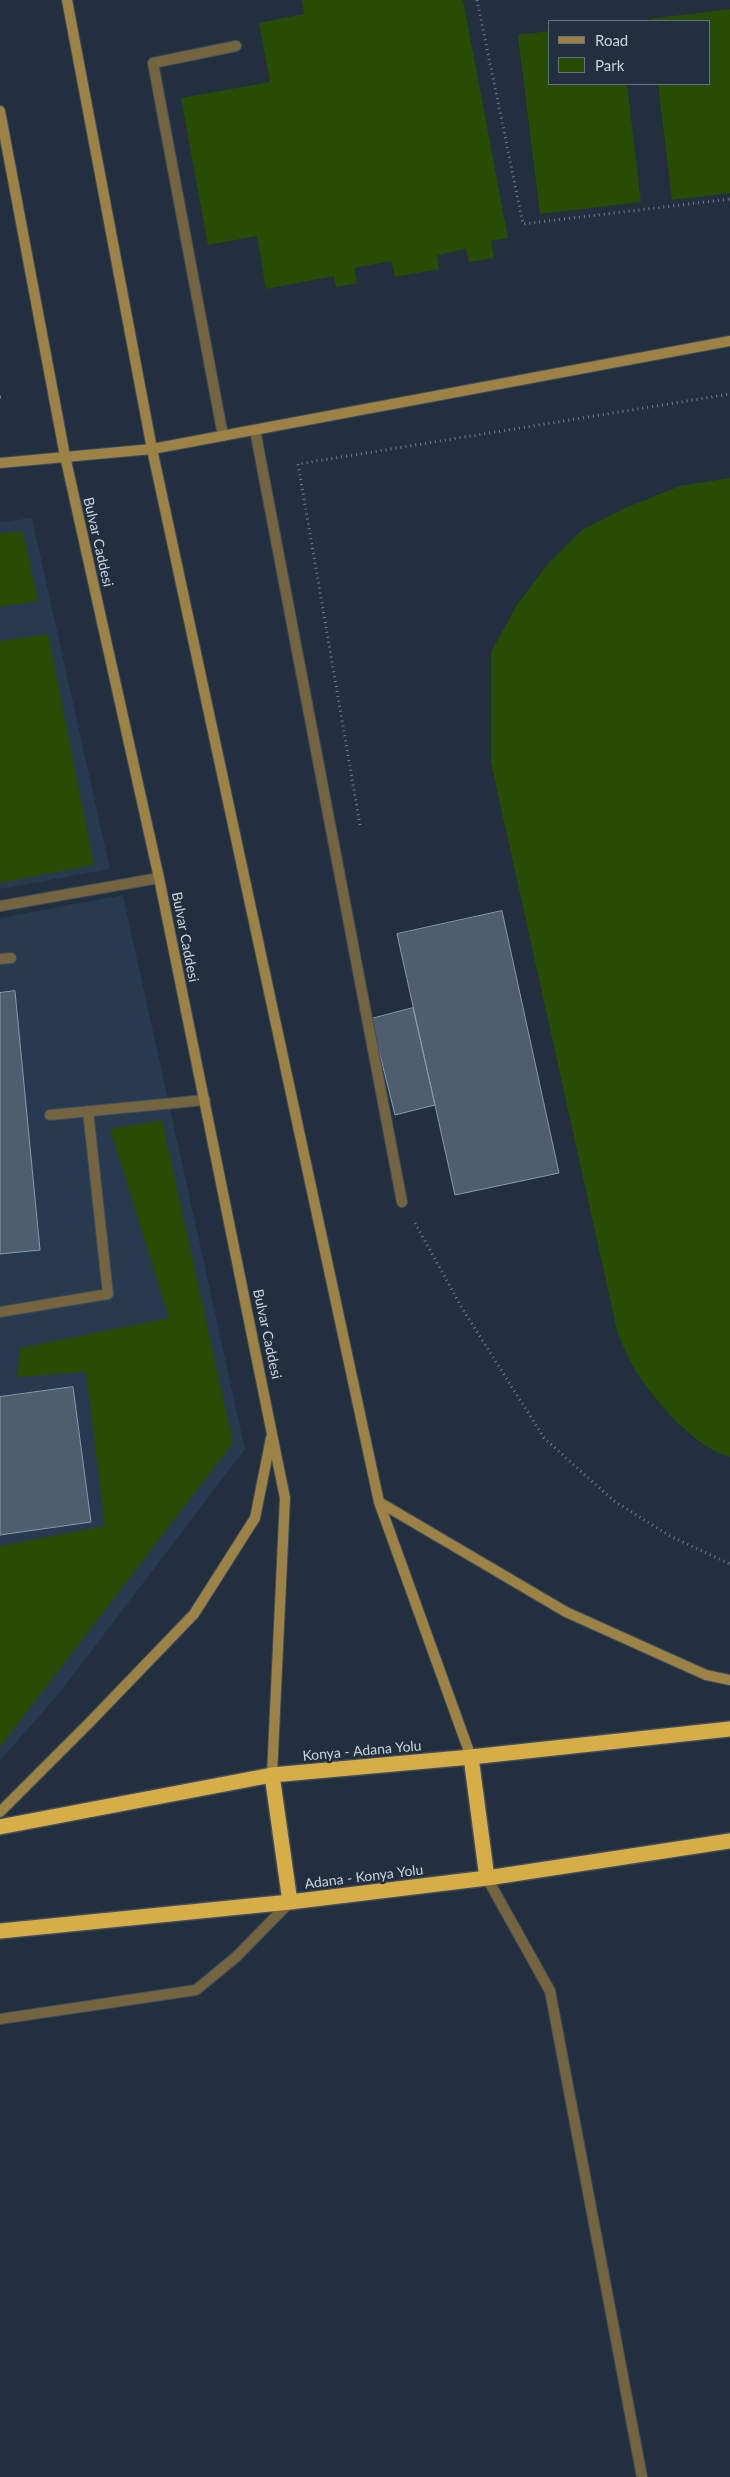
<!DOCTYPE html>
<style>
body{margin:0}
#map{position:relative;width:730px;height:2477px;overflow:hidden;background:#212f3f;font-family:Lato,sans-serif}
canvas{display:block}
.legend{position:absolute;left:548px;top:20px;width:162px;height:65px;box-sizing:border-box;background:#212f3f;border:1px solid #65717f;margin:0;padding:6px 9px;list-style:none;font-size:15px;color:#cad3de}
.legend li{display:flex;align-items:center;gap:10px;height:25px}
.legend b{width:25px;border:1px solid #65717f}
</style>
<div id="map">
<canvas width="730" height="2477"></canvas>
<ul class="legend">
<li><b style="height:6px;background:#9c8244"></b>Road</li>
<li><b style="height:14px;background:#294c04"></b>Park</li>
</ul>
</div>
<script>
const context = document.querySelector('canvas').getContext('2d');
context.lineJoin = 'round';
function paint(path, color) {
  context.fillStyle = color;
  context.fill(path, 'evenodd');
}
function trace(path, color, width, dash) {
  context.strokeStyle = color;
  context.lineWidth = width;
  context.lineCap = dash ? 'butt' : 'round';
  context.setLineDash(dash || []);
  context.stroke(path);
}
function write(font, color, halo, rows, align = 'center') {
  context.font = font + ' Lato,sans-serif';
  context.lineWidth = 5;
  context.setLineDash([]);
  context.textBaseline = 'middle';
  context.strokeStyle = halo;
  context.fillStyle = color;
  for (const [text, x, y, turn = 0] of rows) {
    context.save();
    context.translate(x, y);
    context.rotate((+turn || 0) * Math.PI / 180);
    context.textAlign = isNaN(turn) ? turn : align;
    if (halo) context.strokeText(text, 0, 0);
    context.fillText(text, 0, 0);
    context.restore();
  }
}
const built = new Path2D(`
 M32,518L110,869L0,889V522Z
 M123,895L245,1449L61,1691L0,1761V918Z`);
const green = new Path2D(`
 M302,0H463L508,238L491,241L494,258L469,262L466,249L437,255L439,269L395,277L391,261L354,268L357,283L336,287L334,276L266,289L257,236L208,245L181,98L270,82L259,23L304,14Z
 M730,9V193L672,200L658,84H709V21H650L649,19Z
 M549,31V84H627L641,202L540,214L518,35Z
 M730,478V1457C695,1448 654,1400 635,1370C629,1359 624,1347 618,1335L491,763V652L517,605L547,565L582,530L625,508L680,486Z
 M23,532L38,601L0,607V533Z
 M48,634L94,865L0,883V641Z
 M162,1120L233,1443L0,1747V1546L105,1526L86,1372L17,1377L20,1348L169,1318L110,1129Z`);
const building = new Path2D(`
 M502,911L559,1173L455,1195L397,934Z
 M15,991L40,1250L0,1254V993Z
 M413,1008L435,1105L395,1115L371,1019Z
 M73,1387L91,1522L0,1535V1397Z`);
const path = new Path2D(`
 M477,0L523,224L730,199
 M0,397H1
 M360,825L298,464L730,394
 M415,1223L462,1308L544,1438L614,1501L670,1536L730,1564`);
const lane = new Path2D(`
 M255,430L402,1202
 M223,436L153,63L236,46
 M0,959L11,958
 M50,1115L205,1100
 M0,1312L108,1294L88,1111
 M0,2019L196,1990L236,1957L290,1902`);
const street = new Path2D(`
 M0,906L159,878
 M487,1878L550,1991L642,2477`);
const secondary = new Path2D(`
 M67,0L152,449L379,1502L471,1757
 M0,111L65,456L159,878L285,1498L272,1775
 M0,463L152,449L730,341
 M379,1502L566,1612L706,1675L730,1680
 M0,1812L90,1722L194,1614L255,1518L271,1438`);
const highway = new Path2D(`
 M471,1757L487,1878
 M272,1775L290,1902
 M0,1827L272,1775L471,1757L730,1729
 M0,1931L290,1902L487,1878L730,1841`);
const streetNames = [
 ["Bulvar Caddesi",98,542,77],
 ["Bulvar Caddesi",185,937,79],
 ["Bulvar Caddesi",267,1334,78],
 ["Konya - Adana Yolu",362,1751,-5],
 ["Adana - Konya Yolu",364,1877,-7]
];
paint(built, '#283a4f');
paint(green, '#294c04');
paint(building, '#4e5e6f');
trace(building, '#8a9aae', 1);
trace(lane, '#3f4d5c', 12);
trace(street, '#3f4d5c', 12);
trace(secondary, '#3f4d5c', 12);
trace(highway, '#3f4d5c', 18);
trace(path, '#747f8d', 3, [1, 4]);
trace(lane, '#74643f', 10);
trace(street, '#74643f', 10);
trace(secondary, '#9c8244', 10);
trace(highway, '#d6ad47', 15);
write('14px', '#cad3de', '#212f3f', streetNames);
</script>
